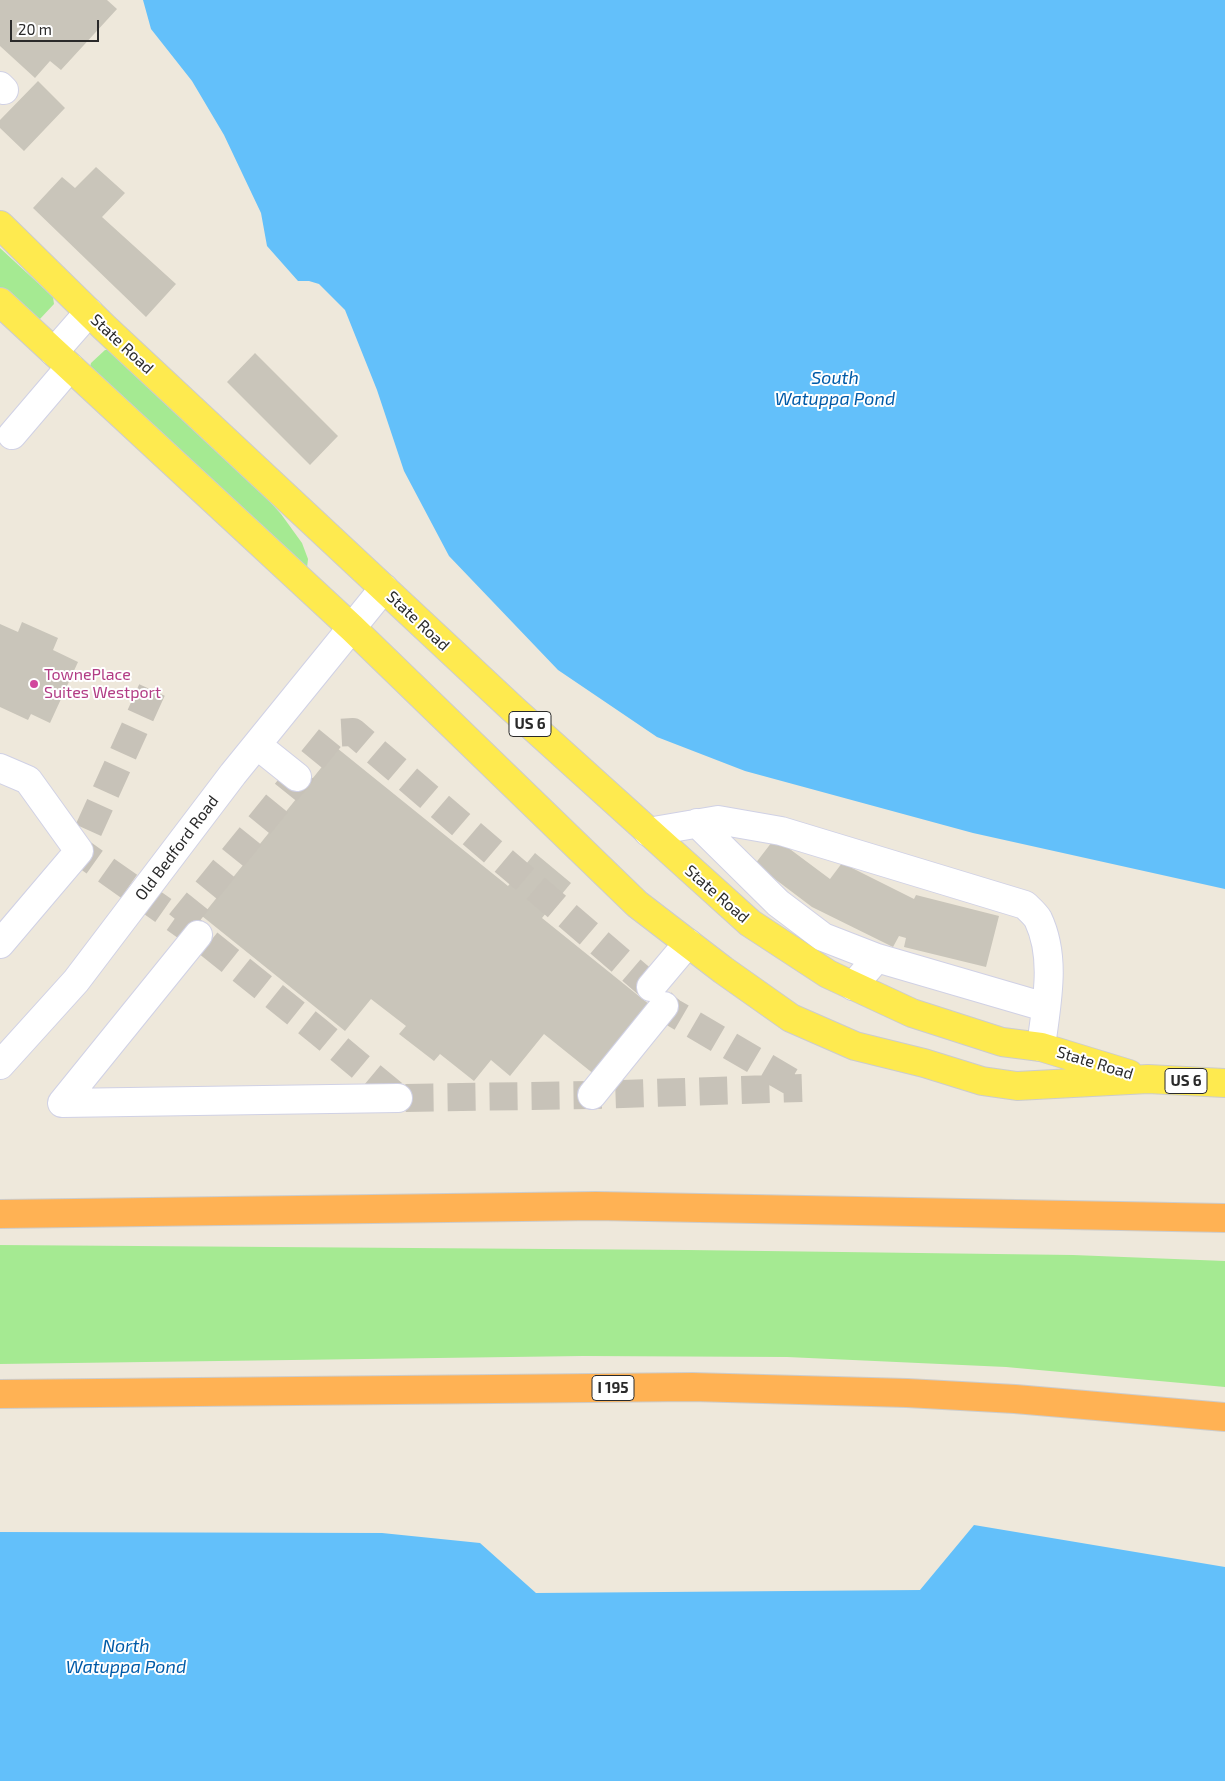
<!DOCTYPE html>
<style>
body{margin:0}
#map{position:relative;width:1225px;height:1781px;overflow:hidden;background:#eee8db;font-family:"Exo 2",sans-serif}
canvas{display:block}
.scale{position:absolute;left:10px;top:20px;width:89px;height:22px;box-sizing:border-box;border:2px solid #2a2a2a;border-top:0;padding-left:6px;font-size:15px;line-height:18px;white-space:nowrap;color:#2a2a2a;-webkit-text-stroke:4px #fff;paint-order:stroke}
</style>
<div id="map">
<canvas width="1225" height="1781"></canvas>
<div class="scale">20 m</div>
</div>
<script>
const context = document.querySelector('canvas').getContext('2d');
context.lineJoin = 'round';
function paint(path, color) {
  context.fillStyle = color;
  context.fill(path, 'evenodd');
}
function trace(path, color, width, dash) {
  context.strokeStyle = color;
  context.lineWidth = width;
  context.lineCap = dash ? 'butt' : 'round';
  context.setLineDash(dash || []);
  context.stroke(path);
}
function write(font, color, halo, rows, align = 'center') {
  context.font = font + ' "Exo 2",sans-serif';
  context.lineWidth = 4;
  context.setLineDash([]);
  context.textBaseline = 'middle';
  context.strokeStyle = halo;
  context.fillStyle = color;
  for (const [text, x, y, turn = 0] of rows) {
    context.save();
    context.translate(x, y);
    context.rotate((+turn || 0) * Math.PI / 180);
    context.textAlign = isNaN(turn) ? turn : align;
    if (halo) context.strokeText(text, 0, 0);
    context.fillText(text, 0, 0);
    context.restore();
  }
}
const green = new Path2D(`
 M0,248L53,297L54,304L39,320L30,316L0,288Z
 M105,350H109L252,482L281,514L302,543L308,559L307,568L90,367L91,363Z
 M0,1245L688,1250L1073,1255L1225,1261V1387L1006,1367L787,1357L583,1356L0,1364Z`);
const water = new Path2D(`
 M143,0H1225V889L973,833L745,771L657,737L558,670L449,556L404,471L377,390L345,310L319,284L309,281H298L267,246L261,213L224,135L192,81L151,29Z
 M974,1525L1225,1567V1781H0V1532L382,1533L480,1543L536,1593L920,1590Z`);
const building = new Path2D(`
 M0,0H107L117,9L61,70L50,61L35,78L0,46Z
 M38,81L65,108L24,151L0,128V120Z
 M96,167L125,193L102,217L176,284L146,317L33,208L62,177L75,188Z
 M255,353L338,436L310,465L227,382Z
 M22,622L58,638L53,650L78,662L50,723L31,714L28,720L0,707V624L18,632Z
 M337,748L508,886L535,853L571,883L542,918L650,1005L595,1075L544,1034L510,1076L491,1060L474,1081L440,1054L434,1061L399,1034L406,1026L371,999L345,1031L202,916Z
 M775,838L830,879L842,863L914,899L916,895L999,916L986,967L904,947L906,938L899,936L893,947L812,907L755,864Z`);
const minorTunnel = new Path2D(`
 M152,690L79,851L198,935L319,1032L398,1098L592,1095L802,1088
 M180,923L334,733L353,732L651,987L664,1006L672,1012L802,1088`);
const minor = new Path2D(`
 M0,86L4,90
 M54,352L89,312
 M12,435L70,367
 M257,745L297,777
 M0,768L28,780L79,851L0,944
 M697,823L778,903L823,937L877,958
 M648,832L718,820L781,831L1025,905C1029,909 1035,914 1038,919C1057,959 1046,1005 1041,1047
 M198,935L62,1103L398,1098
 M853,986L877,958L1045,1007
 M651,987L688,943
 M0,1065L76,981L233,774L384,588
 M592,1095L664,1006`);
const major = new Path2D(`
 M0,225L104,327L513,709L750,923L828,974L912,1013L1002,1042L1041,1047L1129,1074
 M0,302L352,628L637,904L723,970L791,1018L855,1046L924,1063L982,1081L1017,1086L1148,1079L1225,1083`);
const highway = new Path2D(`
 M0,1214L596,1206L1225,1218
 M0,1394L692,1387L907,1393L1015,1399L1225,1417`);
const markers = [
 [34,684,5,"#d1479c"]
];
const shields = [
 [530,724,42],
 [1186,1081,42],
 [613,1388,42]
];
const shieldNames = [
 ["US 6",530,724],
 ["US 6",1186,1081],
 ["I 195",613,1388]
];
const streetNames = [
 ["State Road",122,344,43],
 ["State Road",418,621,43],
 ["Old Bedford Road",177,848,-53],
 ["State Road",717,894,41],
 ["State Road",1095,1063,17]
];
const hotelNames = [
 ["TownePlace",44,675],
 ["Suites Westport",44,693]
];
const waterNames = [
 ["South",835,378],
 ["Watuppa Pond",835,399],
 ["North",126,1646],
 ["Watuppa Pond",126,1667]
];
paint(green, '#a5ea92');
paint(water, '#63c0fa');
paint(building, '#c9c5ba');
trace(minorTunnel, '#c7c2b8', 28, [28, 14]);
trace(minor, '#d0d1e5', 30);
trace(major, '#ccc', 30);
trace(highway, '#ccc', 30);
trace(minor, '#fff', 28);
trace(major, '#feea4f', 28);
trace(highway, '#ffb254', 28);
for (const [x, y, r, color] of markers) {
  const dot = new Path2D();
  dot.arc(x, y, r, 0, 2 * Math.PI);
  context.fillStyle = color;
  context.fill(dot);
  trace(dot, '#fff', 2);
}
for (const [x, y, w] of shields) {
  const box = new Path2D();
  box.roundRect(x - w / 2, y - 12.5, w, 25, 4);
  context.fillStyle = '#fff';
  context.fill(box);
  trace(box, '#2a2a2a', 1);
}
write('bold 15px', '#2a2a2a', null, shieldNames);
write('16px', '#2a2a2a', '#fff', streetNames);
write('16px', '#b23c85', '#fff', hotelNames, 'left');
write('italic 18px', '#005ba8', '#fff', waterNames);
</script>
